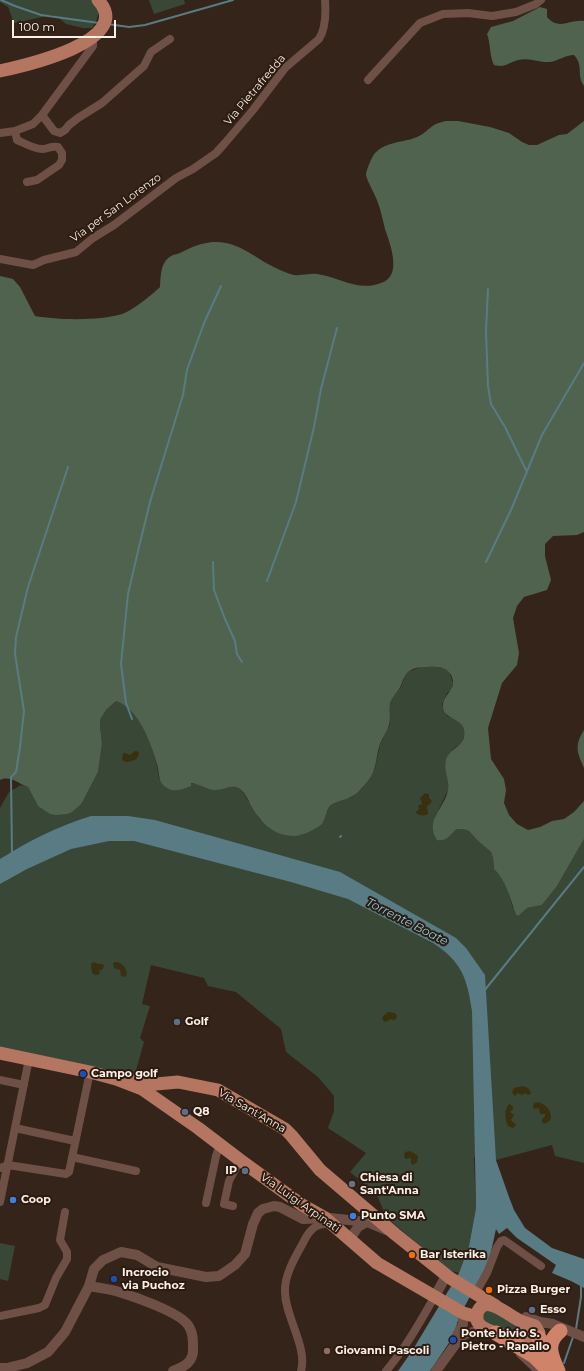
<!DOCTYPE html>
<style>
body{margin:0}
#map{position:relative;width:584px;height:1371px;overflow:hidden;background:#352419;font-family:Montserrat,sans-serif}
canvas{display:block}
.scale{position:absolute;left:12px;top:20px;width:104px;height:18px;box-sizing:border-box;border:2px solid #fcf0e8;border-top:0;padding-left:5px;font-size:12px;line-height:14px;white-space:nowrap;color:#fcf0e8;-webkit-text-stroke:3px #2b1b10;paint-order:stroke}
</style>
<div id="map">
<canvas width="584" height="1371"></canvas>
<div class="scale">100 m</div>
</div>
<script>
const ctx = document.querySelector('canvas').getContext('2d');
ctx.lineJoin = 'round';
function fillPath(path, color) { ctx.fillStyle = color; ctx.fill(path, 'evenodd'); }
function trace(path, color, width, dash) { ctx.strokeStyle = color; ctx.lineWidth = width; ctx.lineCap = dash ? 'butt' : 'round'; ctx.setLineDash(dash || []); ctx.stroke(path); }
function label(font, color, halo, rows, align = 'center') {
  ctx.font = font + ' Montserrat,sans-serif'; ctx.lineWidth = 4; ctx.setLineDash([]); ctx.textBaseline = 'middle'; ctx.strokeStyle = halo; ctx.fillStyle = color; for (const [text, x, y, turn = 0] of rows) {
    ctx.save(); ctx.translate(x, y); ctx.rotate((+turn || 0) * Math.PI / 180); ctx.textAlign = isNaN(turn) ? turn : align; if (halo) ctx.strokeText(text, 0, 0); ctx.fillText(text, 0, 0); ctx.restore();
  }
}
const green = new Path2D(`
 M0,0H93L99,12L96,21L92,28H83L66,24L60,19L52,15L14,23L8,7L0,2Z
 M149,0H184L185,4L154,14Z
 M420,667H438L444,668L449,671L453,683L452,689L447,693L442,704L447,716C451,717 455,719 459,721C465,726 466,735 462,742C460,745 455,747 452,750L448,790L435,817L448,838L457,829H463L469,831L477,840L491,852L493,858L494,869C505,879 509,894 513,908H527L542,905L557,886L584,839V1163L555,1156L552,1145L496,1160L474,1157L476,1208L469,1246L459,1273L452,1271L443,1265L386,1217L378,1197L365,1184L350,1172L366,1153L328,1128L334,1111V1096L318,1077L286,1052L281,1029L236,992L208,986L204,978L151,965L142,1004L150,1006L140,1038L144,1042L135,1074L132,1076L0,1048V808L9,792L21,785L28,787L38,806L84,799L98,772L102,744L100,726V720L106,710L116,701C142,710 157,754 159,779L197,784L215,790L234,786L240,789L244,794L260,820L300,835L322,823L329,807L334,803L352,797L362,789L369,779L375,768L380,745L390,724V705L391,699L401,687L405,676L408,672Z
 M0,1243L15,1246L8,1281L0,1279Z
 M489,1310L526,1330L523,1339L485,1322L482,1318L485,1311Z`);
const forest = new Path2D(`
 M540,7L547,9V17C559,31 569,19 584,21V86C576,74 584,66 574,55C565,55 558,61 550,62C539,63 531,57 518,60C507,63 506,68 494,65C489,55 491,44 487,34L491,27L513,21Z
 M446,121H458L490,127L509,133L522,142L529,145H537L559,135L567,134L584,121V532L577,535L553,536L545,544V556L551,580L547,590L524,597L517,606L513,618L519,653L517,665L502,683L488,728L491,759L504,779L506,790L504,803L509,815L517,824L528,830L540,827L552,821L564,819L574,812L584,801V839L557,886L542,905L527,908L518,916L516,914C510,899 506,880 494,869L493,858L491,852L477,840L469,831L463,829H457C450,835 447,842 437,840C424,820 445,808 448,790C450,780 443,770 446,760C449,749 462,747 464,737C468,716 442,722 443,705C443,698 448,695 451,689C453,687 453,684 453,681C451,667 439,666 427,667C418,667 408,668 404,678C402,681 402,685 399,689C396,694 391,698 390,704C389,711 391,718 389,725C387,732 383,737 380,744C376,755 377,768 370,778C365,785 358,794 351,797C344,801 334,801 329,807C326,812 325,820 322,824C316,829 302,836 294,836C273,836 260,822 250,804C248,799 245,793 240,789C232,783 223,791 214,790C206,789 200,784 191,783V786C183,789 174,793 167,788C157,782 160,773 157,764C151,743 139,709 116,701L106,710L100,720V726L102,744L98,772L84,799L81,804L72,812L67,814L56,815L50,814L38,806L28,787C19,784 10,775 0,780V276L13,279L20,287L35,316C58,320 100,321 122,314C132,311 153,294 160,287C161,275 160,261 173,255C177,254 181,253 184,251C234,226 248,260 290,274C299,277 308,273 317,274C339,277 358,292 381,283C403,276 390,244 385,229C383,221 381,211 378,203C376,196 367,181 366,175C366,171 372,156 375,153C387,141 403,143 417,137C424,134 428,129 434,125C437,123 442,122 446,121Z
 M584,730V768C577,752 574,746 584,730Z`);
const sand = new Path2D(`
 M135,751H137L139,753C138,761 132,761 126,762L122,760L123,753H125L130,755Z
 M425,793L429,794V798L432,801L430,804L427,806L428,814C426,816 419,816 416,813V812L419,809L418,805H421L422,803L420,798Z
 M94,962L98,964H103L104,966L102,970H99L100,973L98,975H95L92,973L91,964Z
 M115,962C122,962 126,967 127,974L125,977L121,976L120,970L114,968L113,963Z
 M388,1012L395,1013L397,1016L396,1019L394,1020L390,1019L388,1021L384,1022L382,1018L383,1016Z
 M523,1086L528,1088L531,1092V1094L528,1095L525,1093L522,1095L518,1093L515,1096L514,1095L512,1092L514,1088Z
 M538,1102C547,1105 551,1110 551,1119L548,1122L544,1124L542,1122V1120L545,1116V1114H540L539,1108L534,1109L533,1107L534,1103Z
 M509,1104L513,1106V1109L510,1112L514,1115L511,1120L516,1125L513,1128L508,1126C505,1120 504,1109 509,1104Z
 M410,1151L418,1156L417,1162L413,1165L411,1163V1158L406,1159L404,1157L405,1152Z`);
const water = new Path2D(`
 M91,816H128L155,820L340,872L456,938L466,948L485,975L496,1160L509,1197L514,1210L525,1228L552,1248L584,1259V1288L571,1281L552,1273L556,1265L517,1238L507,1228L499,1234L496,1229L489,1261L459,1317L453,1337L430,1371H398L412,1351L459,1273L469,1246L476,1208L472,1011C467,978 462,962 433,943L348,899L291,882L134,841H109L71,849L27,869L0,884V859C29,841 58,826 91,816Z`);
const stream = new Path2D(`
 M1,0L15,6L41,15L99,23
 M107,24L129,27L145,25L233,0
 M488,289L486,331L488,386L491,404L505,427L527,472
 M213,562L214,590L225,619L235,641L237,654L242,662
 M486,562L511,510L542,435L584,363
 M267,581L296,502L314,427L321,389L337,328
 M132,719L126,703L121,664L128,594L139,547L150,502L183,395L187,370L204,323L221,286
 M340,837L341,836
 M12,853L11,777L16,772L20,747L24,711L15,654L16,637L28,587L68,467
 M484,991L584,867
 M576,1329L581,1297V1285
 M564,1363L573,1337`);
const minor = new Path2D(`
 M368,80L420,23L443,14L468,13L492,16L516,12L536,4L541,0
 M42,115L54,131L60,133L65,130L69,125L78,118L102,103L144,66L151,52L170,39
 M15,131L17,140C24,143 34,149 42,149C48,149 49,146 58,147L62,153V160L59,165L37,180L27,182
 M0,133L15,131L33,124L42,115L93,46V37
 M0,259L33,265L44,260L76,252L93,238L114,225L176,178L193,169L216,153L225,143L253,110L285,68L319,39C326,28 326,13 325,0
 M0,1080L24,1085
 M15,1128L75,1141
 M72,1157L136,1171
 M0,1168L8,1165L66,1174L69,1172L90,1072
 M0,1202L29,1059
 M206,1203L216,1156L220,1145
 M233,1206L224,1204L229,1181L240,1160
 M475,1294L487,1273L497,1247L501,1241L504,1240L541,1266
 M0,1316L39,1308L45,1305L56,1278L67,1259V1252L60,1240L65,1212
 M520,1354L535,1368L536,1371
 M301,1371C308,1347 284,1315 285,1290C285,1273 296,1256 304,1241C310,1229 318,1221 332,1225
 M386,1371C405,1349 420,1322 435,1296`);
const tertiary = new Path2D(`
 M350,1239L358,1227L367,1222
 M89,1286C99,1288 110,1289 119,1292C135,1297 179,1312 188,1325C193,1332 193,1340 193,1348C194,1362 184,1367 173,1371
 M435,1296L446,1276
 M526,1317L540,1322L553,1324L584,1337
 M454,1341L463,1324V1313
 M0,1368H7L27,1363L48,1352L65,1332L89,1286L94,1269L103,1260L121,1252L137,1255L157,1267L206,1277L219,1276L235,1265L245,1254L253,1224L258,1213L263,1209L274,1206L280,1207L303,1219L330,1218L367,1222L386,1230
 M436,1371L460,1338L465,1334L487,1329`);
const primary = new Path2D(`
 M0,71C23,66 136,41 98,0
 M0,1053L90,1072L116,1079L142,1089L198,1128L240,1160L302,1205L325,1218L377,1263L463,1313L477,1317
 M132,1081L156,1084L178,1082L218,1090L285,1129L291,1135L320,1170L395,1234L450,1278L496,1306
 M507,1338L525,1341L531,1336C531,1327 522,1322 515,1318C506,1313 483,1293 477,1314C476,1318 477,1322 480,1325C483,1329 515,1342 522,1344C525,1345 528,1345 531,1345L539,1338V1333L535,1326L520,1321`);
const motorway = new Path2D(`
 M496,1333L534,1356L549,1371
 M539,1338L549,1360
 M558,1371C551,1356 545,1343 560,1331`);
const markers = [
 [177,1022,4,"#5c6f8a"],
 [83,1074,4,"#1a4fb4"],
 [185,1112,4,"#5c6f8a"],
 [245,1171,4,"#5c6f8a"],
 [352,1184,4,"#6b7280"],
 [13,1200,4,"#3f7fe0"],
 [353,1216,4,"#3f7fe0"],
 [412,1255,4,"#e8710a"],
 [114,1279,4,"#1a4fb4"],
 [489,1290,4,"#e8710a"],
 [532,1310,4,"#5c6f8a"],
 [453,1340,4,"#1a4fb4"],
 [327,1351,4,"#8d6e63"]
];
const streetNames = [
 ["Via Pietrafredda",255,90,-50],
 ["Via per San Lorenzo",116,208,-36],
 ["Via Sant'Anna",252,1111,30],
 ["Via Luigi Arpinati",300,1203,35]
];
const poiNames = [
 ["Golf",185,1022],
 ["Campo golf",91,1074],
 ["Q8",193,1112],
 ["IP",237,1171,"right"],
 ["Chiesa di",360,1178],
 ["Sant'Anna",360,1191],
 ["Coop",21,1200],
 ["Punto SMA",361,1216],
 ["Bar Isterika",420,1255],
 ["Incrocio",122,1273],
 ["via Puchoz",122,1286],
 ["Pizza Burger",497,1290],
 ["Esso",540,1310],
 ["Ponte bivio S.",461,1334],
 ["Pietro - Rapallo",461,1347],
 ["Giovanni Pascoli",335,1351]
];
const waterNames = [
 ["Torrente Boate",407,922,27]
];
fillPath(green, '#394737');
fillPath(forest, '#50634e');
fillPath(sand, '#38300f');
fillPath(water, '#597b84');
trace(stream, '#597b84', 2);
trace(minor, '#6f5046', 8);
trace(tertiary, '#6f5046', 10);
trace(primary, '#b47660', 13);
trace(motorway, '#cf846a', 15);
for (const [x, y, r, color] of markers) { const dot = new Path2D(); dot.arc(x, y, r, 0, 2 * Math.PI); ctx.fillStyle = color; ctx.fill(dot); trace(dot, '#2b1b10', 1.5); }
label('11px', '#fcf0e8', '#2b1b10', streetNames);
label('bold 11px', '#fcf0e8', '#2b1b10', poiNames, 'left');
label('italic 12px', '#8ccedf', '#2b1b10', waterNames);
</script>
